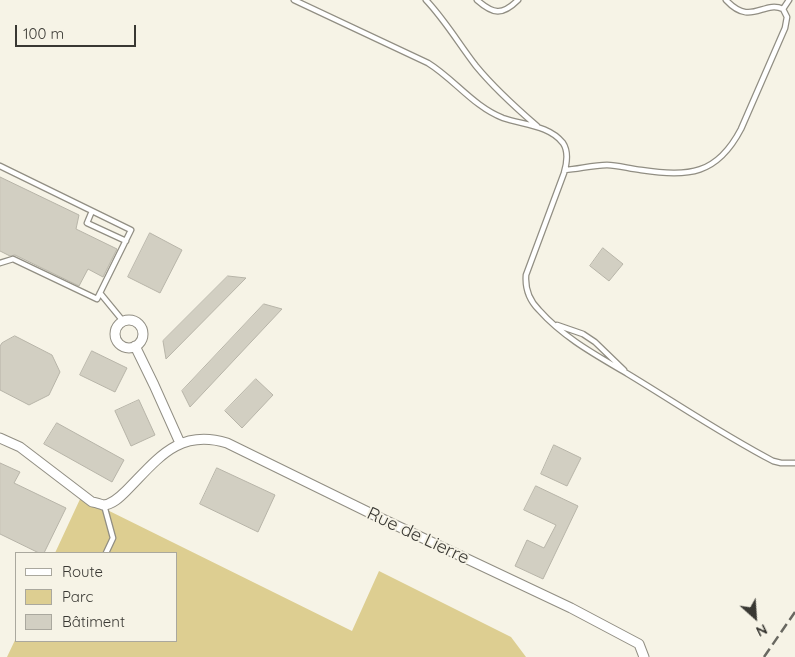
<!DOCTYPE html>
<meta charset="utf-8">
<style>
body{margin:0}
#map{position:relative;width:795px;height:657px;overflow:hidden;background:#f6f3e6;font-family:Quicksand,sans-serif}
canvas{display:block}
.legend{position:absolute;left:15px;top:552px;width:162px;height:90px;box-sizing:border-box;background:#f6f3e6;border:1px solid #aaa89e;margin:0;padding:6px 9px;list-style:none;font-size:15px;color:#393833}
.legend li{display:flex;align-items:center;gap:10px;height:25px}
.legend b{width:25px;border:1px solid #aaa89e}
.north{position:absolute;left:730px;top:592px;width:50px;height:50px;-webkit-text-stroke:4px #f6f3e6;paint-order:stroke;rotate:154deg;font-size:14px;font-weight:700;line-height:20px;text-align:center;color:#393833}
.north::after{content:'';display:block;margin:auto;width:18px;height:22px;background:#393833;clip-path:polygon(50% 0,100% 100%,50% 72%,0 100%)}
.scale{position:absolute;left:15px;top:25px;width:121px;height:22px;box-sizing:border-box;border:2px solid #393833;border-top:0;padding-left:6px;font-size:15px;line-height:18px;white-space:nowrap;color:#393833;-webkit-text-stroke:4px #f6f3e6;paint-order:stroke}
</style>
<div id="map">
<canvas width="795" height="657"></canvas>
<ul class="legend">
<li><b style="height:6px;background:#fff"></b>Route</li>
<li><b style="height:14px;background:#ddce91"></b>Parc</li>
<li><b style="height:14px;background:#d2cfc2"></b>Bâtiment</li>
</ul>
<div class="north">N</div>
<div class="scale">100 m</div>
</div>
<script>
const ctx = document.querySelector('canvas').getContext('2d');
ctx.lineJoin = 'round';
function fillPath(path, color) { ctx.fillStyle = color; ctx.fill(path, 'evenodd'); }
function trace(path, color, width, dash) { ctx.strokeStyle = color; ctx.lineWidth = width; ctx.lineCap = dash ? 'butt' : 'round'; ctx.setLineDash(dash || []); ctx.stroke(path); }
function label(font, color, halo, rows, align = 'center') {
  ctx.font = font + ' Quicksand,sans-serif'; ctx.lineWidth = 4; ctx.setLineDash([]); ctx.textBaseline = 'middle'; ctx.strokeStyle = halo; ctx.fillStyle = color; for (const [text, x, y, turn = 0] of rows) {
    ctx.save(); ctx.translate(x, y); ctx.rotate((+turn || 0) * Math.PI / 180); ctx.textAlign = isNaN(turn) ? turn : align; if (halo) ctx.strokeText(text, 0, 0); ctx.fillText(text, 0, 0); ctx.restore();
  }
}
const green = new Path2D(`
 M81,497L352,631L379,571L511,637L526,657H7L16,638V641H176V553H55Z`);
const building = new Path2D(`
 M0,177L79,215L76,229L117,249L103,277L88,269L79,286L15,255L10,256L0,251Z
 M150,233L182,250L160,293L128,277Z
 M603,248L623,264L609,281L590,266Z
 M228,276L246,278L166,359L163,341Z
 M264,304L282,309L190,407L182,391Z
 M15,336L52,355L60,372L49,395L29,405L0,390V346L2,343Z
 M92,351L127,368L115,392L80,375Z
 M256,379L273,395L242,428L225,411Z
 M139,400L155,435L131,446L115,411Z
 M57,423L124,460L112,482L44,444Z
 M554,445L581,458L567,486L541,474Z
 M0,463L20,472L14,483L66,508L44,553H39L0,534Z
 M217,468L275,495L258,532L200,504Z
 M536,486L578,506L543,579L515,566L527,540L544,548L556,525L524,510Z`);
const lane = new Path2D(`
 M294,0L428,63C454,79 474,107 503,118C523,125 549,125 563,143C569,152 567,163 564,173L526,275C525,288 529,300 539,310C564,338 596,355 628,374C676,403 723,435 773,461L781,463H795
 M426,0C445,20 459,44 476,66C494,88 515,107 537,126
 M477,0C493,14 502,16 518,0
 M783,9L789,0
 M0,166L131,230L97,299L13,259L0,263
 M565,170C579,169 593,165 607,165C618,165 630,169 641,170C689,177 717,175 741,129L785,28L787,17L783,9C763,0 751,27 726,0
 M92,211L87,223L126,241
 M100,293L123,321
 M557,325L583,334L595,342L624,370
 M104,505L113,538L106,553`);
const street = new Path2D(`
 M115 334a14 14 0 1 1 28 0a14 14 0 1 1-28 0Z
 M135,346L154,385L180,443
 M0,438L20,447L92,502C95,502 100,504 103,505C112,505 120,497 126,491C157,460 178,428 227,443L372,514L571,608L639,644L644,657`);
const rail = new Path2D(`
 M764,657L795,612`);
const streetNames = [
 ["Rue de Lierre",418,536,25]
];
fillPath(green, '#ddce91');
fillPath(building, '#d2cfc2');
trace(building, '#b7b4a8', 1);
trace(lane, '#918e83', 7);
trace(street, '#918e83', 11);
trace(lane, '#fff', 4.5);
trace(street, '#fff', 9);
trace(rail, '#696861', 2.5, [10, 5]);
label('18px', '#393833', '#f6f3e6', streetNames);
</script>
